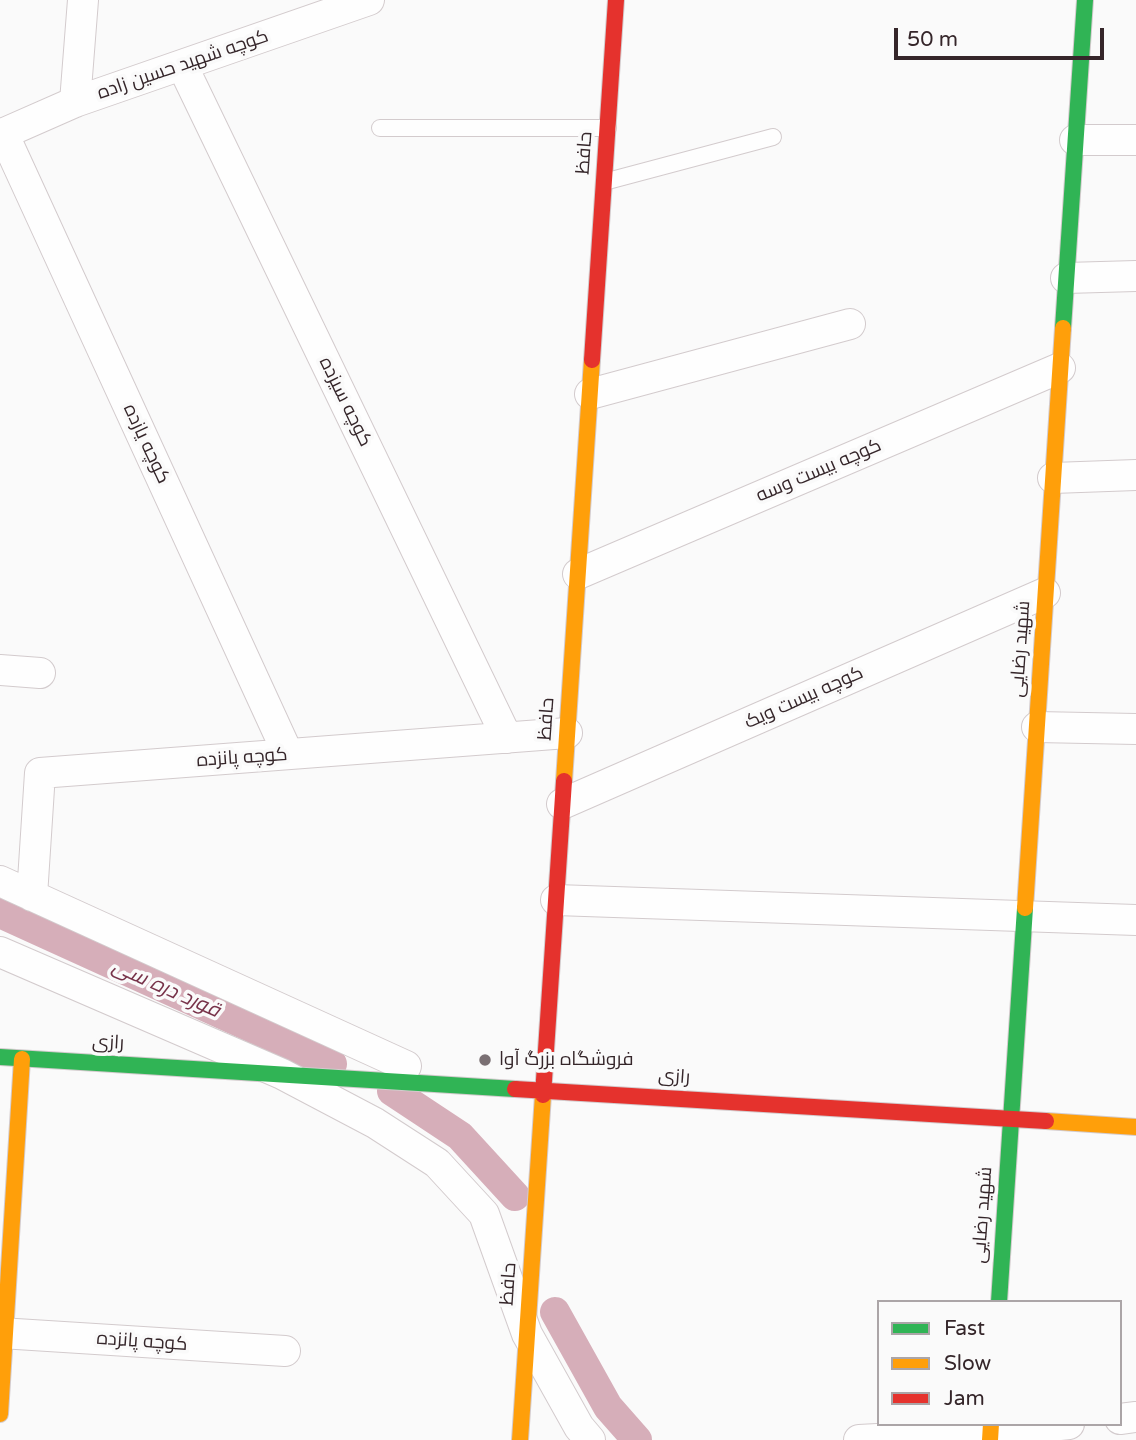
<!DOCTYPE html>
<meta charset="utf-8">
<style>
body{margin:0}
#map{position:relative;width:1136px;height:1440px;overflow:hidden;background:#fafafa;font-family:"Varela Round",sans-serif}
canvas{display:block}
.legend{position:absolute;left:877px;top:1300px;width:245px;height:126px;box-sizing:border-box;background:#fafafa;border:2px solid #aba5a7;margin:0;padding:9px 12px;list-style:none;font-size:21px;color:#35262a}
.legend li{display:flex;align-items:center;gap:14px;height:35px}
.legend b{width:35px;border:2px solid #aba5a7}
.scale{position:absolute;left:894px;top:28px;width:210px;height:32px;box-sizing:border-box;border:4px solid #35262a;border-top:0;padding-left:9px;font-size:21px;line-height:24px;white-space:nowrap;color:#35262a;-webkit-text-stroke:5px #fafafa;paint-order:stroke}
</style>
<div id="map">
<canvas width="1136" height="1440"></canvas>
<ul class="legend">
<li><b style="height:9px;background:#30b455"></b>Fast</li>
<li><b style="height:9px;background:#ff9f0a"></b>Slow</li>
<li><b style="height:9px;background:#e5322d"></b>Jam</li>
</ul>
<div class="scale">50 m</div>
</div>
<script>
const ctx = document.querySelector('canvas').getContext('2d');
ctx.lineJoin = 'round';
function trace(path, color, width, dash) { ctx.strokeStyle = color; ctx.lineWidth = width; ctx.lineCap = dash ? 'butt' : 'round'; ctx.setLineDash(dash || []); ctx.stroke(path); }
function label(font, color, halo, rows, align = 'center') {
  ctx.font = font + ' "Varela Round",Cairo,sans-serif'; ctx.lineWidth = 7; ctx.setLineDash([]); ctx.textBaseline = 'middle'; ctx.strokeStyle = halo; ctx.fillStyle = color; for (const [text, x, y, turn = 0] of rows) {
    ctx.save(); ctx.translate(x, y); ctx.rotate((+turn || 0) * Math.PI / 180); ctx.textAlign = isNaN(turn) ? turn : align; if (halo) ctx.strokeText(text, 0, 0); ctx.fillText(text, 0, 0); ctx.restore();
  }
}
const canal = new Path2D(`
 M0,913L332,1064
 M392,1091L460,1136L515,1196
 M555,1312L608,1407L637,1440`);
const lane = new Path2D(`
 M380,128H608
 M604,182L773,137`);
const street = new Path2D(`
 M183,67L507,738
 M75,102L83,0
 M3,133L288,754
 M0,135L75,102L369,0
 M1075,140H1136
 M1066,278L1136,276
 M590,394L850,324
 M1053,478L1136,475
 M578,574L1060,368
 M0,670L40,673
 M1037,727L1136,729
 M562,804L1045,593
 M0,881L406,1066
 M32,896L40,773L567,733
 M556,900L1136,920
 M0,952L282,1074L375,1123L437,1163L484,1214L527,1334L579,1427L590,1440
 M0,1333L285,1351
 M1120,1419L1136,1417
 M859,1440L990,1433L1069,1424`);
const fast = new Path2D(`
 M1063,328L1085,0
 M0,1057L515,1089
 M999,1302L1025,908`);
const slow = new Path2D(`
 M564,781L592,360
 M1025,908L1063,328
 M1046,1121L1136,1127
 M0,1414L22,1059
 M520,1440L543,1095
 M990,1440L991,1424`);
const jam = new Path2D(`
 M592,360L616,0
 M515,1089L1046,1121
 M543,1095L564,781`);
const markers = [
 [485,1060,7,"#7a7073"]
];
const streetNames = [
 ["کوچه شهید حسین زاده",183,65,-19],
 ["حافظ",585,153,-86],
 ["کوچه سیزده",345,402,64],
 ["کوچه یازده",146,444,65],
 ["کوچه بیست وسه",819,471,-23],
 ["شهید رضایی",1021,649,-86],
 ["کوچه بیست ویک",804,698,-24],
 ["حافظ",547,719,-86],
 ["کوچه پانزده",242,758,-4],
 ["رازی",108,1043,3],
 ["رازی",674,1077,4],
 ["شهید رضایی",983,1215,-86],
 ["حافظ",509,1284,-86],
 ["کوچه پانزده",142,1342,4]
];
const poiNames = [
 ["فروشگاه بزرگ آوا",499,1060]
];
const waterNames = [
 ["قورد دره سی",166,989,24]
];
trace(canal, '#d6aeb9', 30);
trace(lane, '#d3cbcd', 18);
trace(street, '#d3cbcd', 32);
trace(fast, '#d3cbcd', 18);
trace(slow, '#d3cbcd', 18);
trace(jam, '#d3cbcd', 18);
trace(lane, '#fefefe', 16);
trace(street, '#fefefe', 30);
trace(fast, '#30b455', 16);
trace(slow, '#ff9f0a', 16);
trace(jam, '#e5322d', 16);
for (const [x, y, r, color] of markers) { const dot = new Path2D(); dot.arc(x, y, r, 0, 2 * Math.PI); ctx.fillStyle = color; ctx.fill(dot); trace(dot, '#fafafa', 2.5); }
label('19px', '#35262a', '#fafafa', streetNames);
label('19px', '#35262a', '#fafafa', poiNames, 'left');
label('italic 21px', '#773249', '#fafafa', waterNames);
</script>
